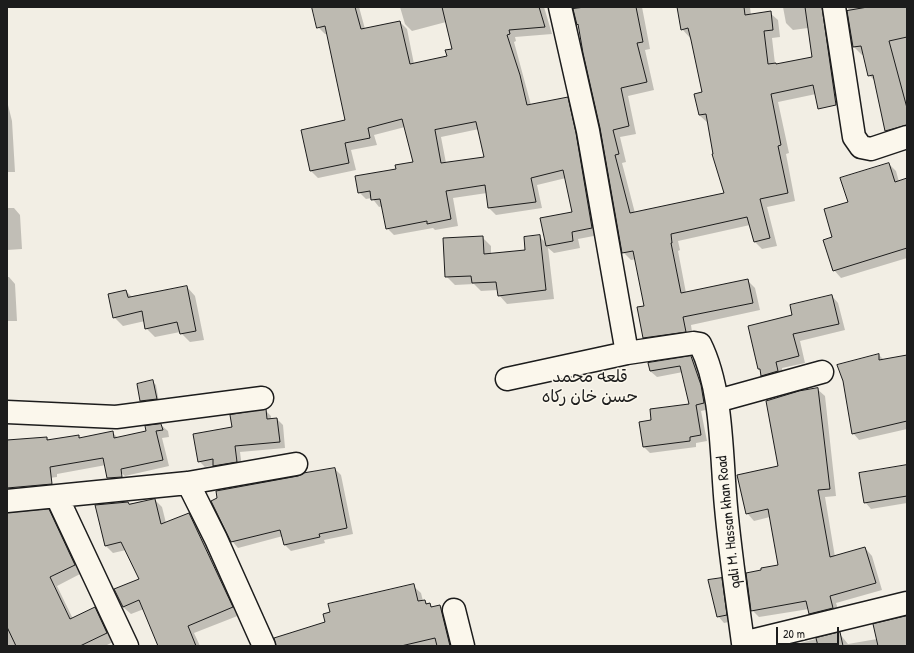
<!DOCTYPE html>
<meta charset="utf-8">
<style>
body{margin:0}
#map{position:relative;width:914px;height:653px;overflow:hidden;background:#f2eee4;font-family:"Patrick Hand",sans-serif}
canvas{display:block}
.frame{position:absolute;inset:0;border:8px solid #1c1c1c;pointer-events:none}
.scale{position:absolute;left:776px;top:627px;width:63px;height:18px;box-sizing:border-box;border:2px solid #1c1c1c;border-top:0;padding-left:5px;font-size:12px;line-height:14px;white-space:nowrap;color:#1c1c1c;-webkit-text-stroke:3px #fbf7ec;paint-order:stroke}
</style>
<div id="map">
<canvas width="914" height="653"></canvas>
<div class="frame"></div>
<div class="scale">20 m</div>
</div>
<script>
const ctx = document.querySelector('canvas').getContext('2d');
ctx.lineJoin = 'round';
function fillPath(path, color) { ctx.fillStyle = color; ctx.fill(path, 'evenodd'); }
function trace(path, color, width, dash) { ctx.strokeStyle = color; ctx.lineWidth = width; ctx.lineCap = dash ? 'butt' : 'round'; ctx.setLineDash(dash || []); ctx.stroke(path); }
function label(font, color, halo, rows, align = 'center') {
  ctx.font = font + ' "Patrick Hand","Playpen Sans Arabic",sans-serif'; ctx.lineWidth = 3; ctx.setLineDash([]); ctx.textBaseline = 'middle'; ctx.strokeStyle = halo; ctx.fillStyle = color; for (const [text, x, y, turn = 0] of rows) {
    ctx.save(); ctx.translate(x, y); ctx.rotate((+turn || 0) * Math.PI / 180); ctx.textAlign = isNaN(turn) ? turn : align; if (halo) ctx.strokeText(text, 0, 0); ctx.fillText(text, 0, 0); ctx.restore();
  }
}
const shadow = new Path2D(`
 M313,7H359L365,29L400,22L407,29L414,64L448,57L454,49L446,22L412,31L405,24L400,7H544L552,34L515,37L516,41L514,42L531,105L567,98L574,106L599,235L578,239L580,248L554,253L548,248L554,299L507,304L499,295L498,290L481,291L474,284L455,285L446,276L482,237L491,246V255L526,251L539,236L546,243L573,212L566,178L537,185L542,208L496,215L489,208L487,193L453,198L458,226L435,230L433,228L394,235L387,228L383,206L379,207L372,198L366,199L359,192L397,170L415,163L405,127L374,135L377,145L351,150L356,170L318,178L311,171L302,130L346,121L328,34H325L318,27ZM479,129L485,158L446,163L441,137Z
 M591,7H642L650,49L645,50L654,90L628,96L636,134L620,137L626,162L622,163L635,213L725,194L708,123L699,115L696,94L703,93L692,40L682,29L678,7H750L751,15L770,13L778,20L780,37L772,38L775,64L777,65L822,55L830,63L835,90L778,102L789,153L786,154L795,201L767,207L777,246L762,249L754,241L750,225L678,241L680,250L678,251L686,293L747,280L755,288L760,310L691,325L693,339L652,345L644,337L645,307L636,259L631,260L623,252L601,128L580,26L578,24Z
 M783,7H819L823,26L793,30L786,23Z
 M848,7H907V134L894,139L886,131L876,82L869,75L864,55H862L854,47Z
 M7,101L12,121L15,172H7Z
 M889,164L896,171L899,182L907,179V258L841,278L834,270L833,237L849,203Z
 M7,208H14L20,215L22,249L7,250Z
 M7,277H9L15,284L17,321H7Z
 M187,287L195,296L204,340L190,342L180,332L155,337L146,328L145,321L123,326L114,317L126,291L132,297Z
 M832,296L838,303L845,330L800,341L805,363L782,368L784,378L769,382L762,375L761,371L759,369L794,316Z
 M879,355L884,360L907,356V429L859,440L853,433Z
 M691,357L697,363L710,409L701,411L707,441L696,443V447L650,453L644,447L653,421L690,404L683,372L657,377L650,371Z
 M153,382L156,385L159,402L144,404L141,401Z
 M817,389L825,396L836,496L825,497L835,557L865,548L872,556L882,590L836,603L840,615L818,621L810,613L809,609L759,617L752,610L779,565L770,517L754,521L747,513L779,466Z
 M266,411L271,416V420L277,419L283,425L285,448L240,452L242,467L220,471L214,465L205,467L199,461L233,428Z
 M161,425L168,431L169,437L162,438L169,466L125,476L118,470L106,465L57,474V477L9,483L7,481V441L47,438L50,441L78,436L81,439L112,432L118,438L147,432Z
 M907,466V503L871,509L865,502Z
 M335,469L341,475L353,534L324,540L325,543L291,551L285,545L283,536L238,548L232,541L298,477Z
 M155,500L162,507L166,523L189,514L196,522L240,615L194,633L200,646H160L144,609L131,614L123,607L140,579L126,550L113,553L106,546L96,506L128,503L130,504Z
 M49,510L57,519L82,573L57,586L73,619L95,608L103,616L115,641L105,646H7V515Z
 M721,579L728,585L733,621L724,623L718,616Z
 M413,586L421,593L423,601L429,604L433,607L440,606L447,613L455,646H308L326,622Z
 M907,617V646H789L839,633L848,644L877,639Z`);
const building = new Path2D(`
 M312,7H355L361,29L400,21L410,64L447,56L445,50L452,49L442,7H539L545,27L509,30L510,34L507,35L520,75L527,105L568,97L576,133L592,228L572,232L573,241L546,246L540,218L572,212L563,170L531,178L536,202L488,208L485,185L446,191L451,219L427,224V221L386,229L380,199L371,200L370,191L358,193L355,176L396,169L395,165L413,162L402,119L368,128L370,138L345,143L349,163L310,171L301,130L345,120L325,26L317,28ZM476,122L484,157L441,163L435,130Z
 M585,7H636L643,42L637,43L647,82L621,88L629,126L613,130L619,154L615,155L630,213L724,193L712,154H713L706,114L699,115L694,94L702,92L691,40L688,28L681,30L677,7H744L745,15L771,11L773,30L764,31L768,64L776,63V64L812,57L805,7H822L836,105L818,109L813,85L771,94L781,145L778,146L788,193L760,199L770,238L754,242L747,217L671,234L672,243H671L681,293L748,279L753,303L683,317L686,332L643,338L637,307L644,306L633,251L622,253L600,128L583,53L578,24L577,25L573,9Z
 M868,7H907V37L889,41L907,108V125L885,131L873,75L868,76L861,46L853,47L847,11Z
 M889,163L895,182L907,178V248L833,271L823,240L832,237L824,209L848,202L840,178Z
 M540,235L546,290L498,296L496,282L472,283L471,276L445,277L443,238L483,236L484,254L525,250L524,237Z
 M187,286L196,331L180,334L177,322L145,329L142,311L113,318L108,294L126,290L128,297Z
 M832,295L839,324L793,334L799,356L776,362L778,371L761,376L760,369H758L748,326L792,315L790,305Z
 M879,354V360L907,355V421L852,434L843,381L837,365Z
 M691,356L701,385L704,403L696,405L701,435L690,437V441L643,447L639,422L651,420L650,409L689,404L680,366L650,371L648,363Z
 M153,380L157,399L140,401L137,384Z
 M818,388L830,489L818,490L830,557L865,547L876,583L830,596L833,608L809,614L806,601L751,611L746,573L761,570V568L778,565L768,509L746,514L737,475L778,466L766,401L799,391Z
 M266,409L267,419L277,418L280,442L235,446L237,462L213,466V459L198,462L193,434L232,427L230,415Z
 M161,424L163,430L156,431L163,460L121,469L122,477L107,478L103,458L50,467L52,484L7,488V440L47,437V440L79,435V438L113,431L114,438L146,431L145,426Z
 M907,465V496L864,503L859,473Z
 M335,468L347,528L319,534L320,537L284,545L280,530L231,542L211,501L217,498L216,491L298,476L304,473Z
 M155,499L161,524L189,513L233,607L188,626L196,646H158L139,600L123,607L114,589L139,579L121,542L105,546L95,505L128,502L129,504Z
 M49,509L75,565L50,577L70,619L95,607L107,633L80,646H16L7,627V513Z
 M722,578L727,615L717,617L708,580Z
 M414,584L418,601L425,600L426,604L430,603L431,607L440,605L450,646H437L435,638L401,646H276L274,638L325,622L323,614L330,612L328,604Z
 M907,616V646H878L873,624Z
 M840,632L843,646H818L816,638Z`);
const minor = new Path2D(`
 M560,7L588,131L627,353
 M834,7L854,137L861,147L871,149L907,137
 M507,379L627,353L694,343L700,344C723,390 721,456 726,507C730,552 737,598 743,643L907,603
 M717,401L822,372
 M7,412L116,417L262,398
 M188,483L216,539L264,646
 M57,497L127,646
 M7,501L188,483L296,464
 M454,610L463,646`);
const streetNames = [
 ["qali M. Hassan khan Road",729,522,-96]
];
const quarterNames = [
 ["قلعه محمد",590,377],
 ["حسن خان رکاه",590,397]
];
fillPath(shadow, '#0003');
fillPath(building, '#bdbab1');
trace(building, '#1c1c1c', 1);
trace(minor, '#1c1c1c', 25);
trace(minor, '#fbf7ec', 22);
label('15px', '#1c1c1c', '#fbf7ec', streetNames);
label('17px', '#1c1c1c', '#fbf7ec', quarterNames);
</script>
